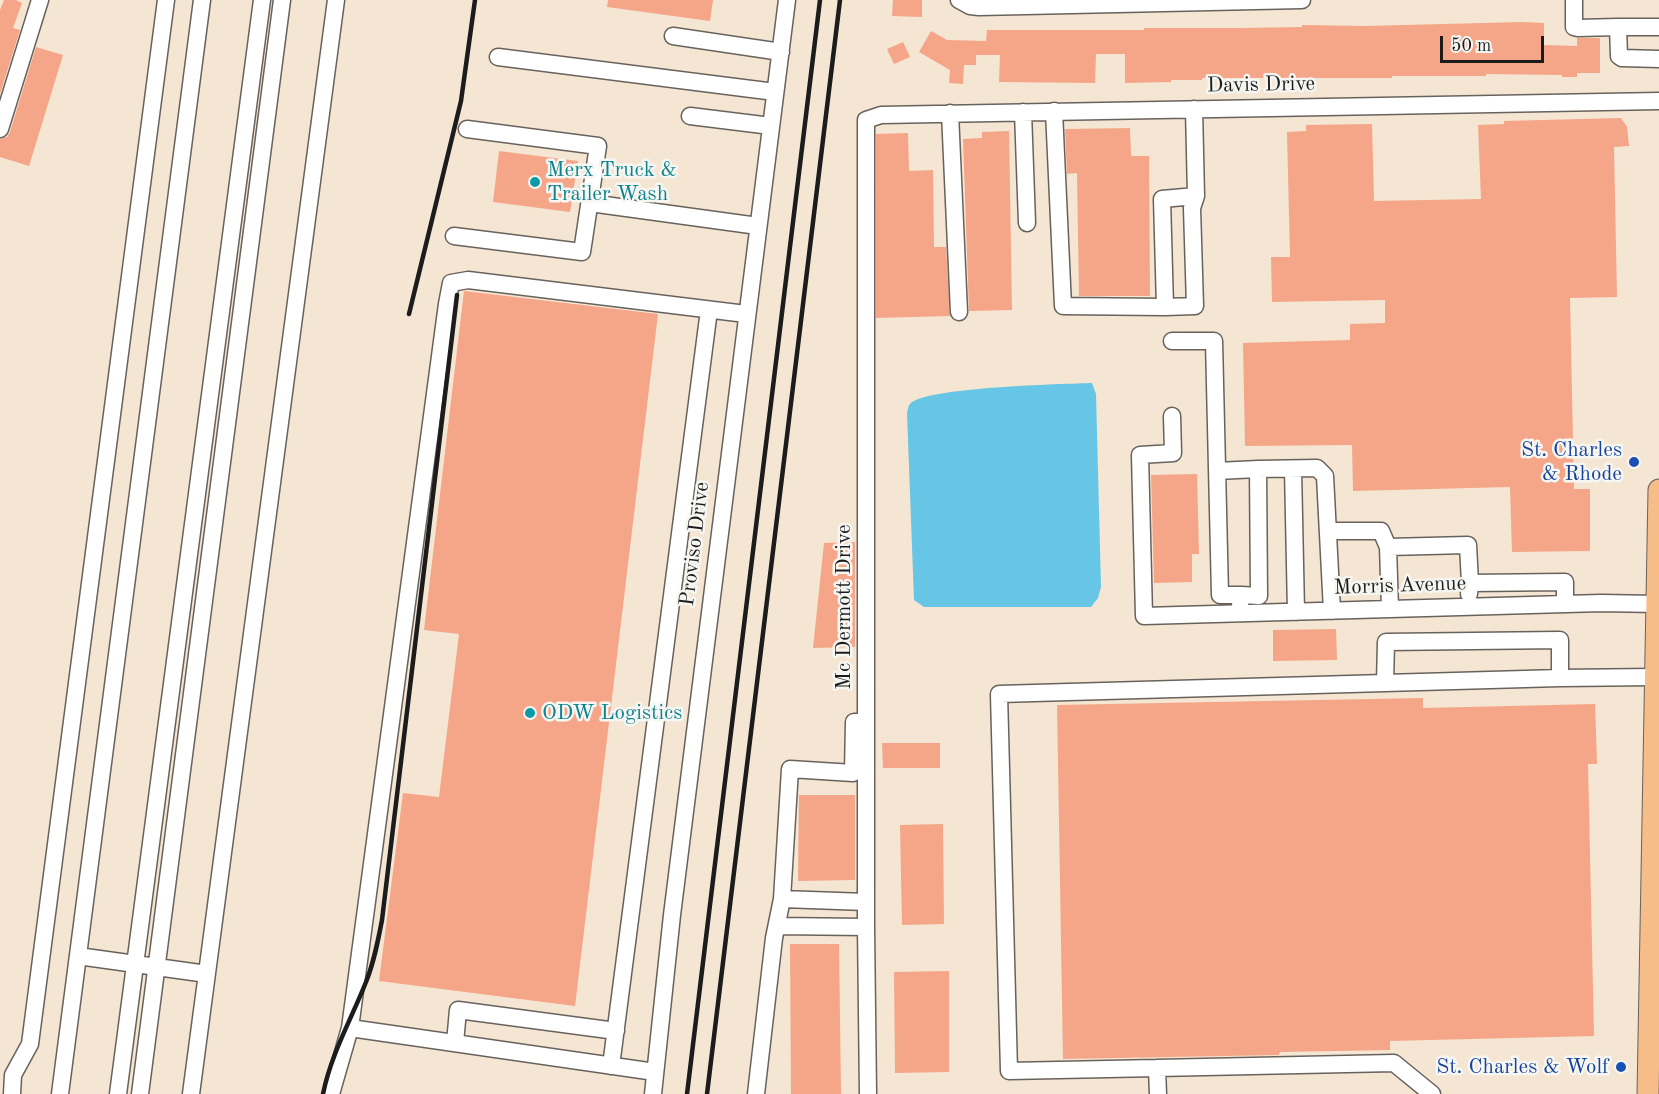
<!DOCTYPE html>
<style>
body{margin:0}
#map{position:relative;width:1659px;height:1094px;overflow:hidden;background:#f5e5d3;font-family:"Old Standard TT",serif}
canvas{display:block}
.scale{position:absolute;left:1440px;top:36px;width:104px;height:27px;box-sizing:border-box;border:3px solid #1c1c1c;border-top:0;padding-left:8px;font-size:18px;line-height:21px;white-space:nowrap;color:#1c1c1c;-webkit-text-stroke:4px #f6f6f2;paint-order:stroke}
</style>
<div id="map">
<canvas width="1659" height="1094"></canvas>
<div class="scale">50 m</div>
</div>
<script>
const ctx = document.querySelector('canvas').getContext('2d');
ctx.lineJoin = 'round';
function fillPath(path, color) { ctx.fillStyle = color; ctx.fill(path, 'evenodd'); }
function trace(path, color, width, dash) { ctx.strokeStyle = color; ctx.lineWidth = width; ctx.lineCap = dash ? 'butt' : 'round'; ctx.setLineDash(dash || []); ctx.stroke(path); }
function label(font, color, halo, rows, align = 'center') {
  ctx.font = font + ' "Old Standard TT",serif'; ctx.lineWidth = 5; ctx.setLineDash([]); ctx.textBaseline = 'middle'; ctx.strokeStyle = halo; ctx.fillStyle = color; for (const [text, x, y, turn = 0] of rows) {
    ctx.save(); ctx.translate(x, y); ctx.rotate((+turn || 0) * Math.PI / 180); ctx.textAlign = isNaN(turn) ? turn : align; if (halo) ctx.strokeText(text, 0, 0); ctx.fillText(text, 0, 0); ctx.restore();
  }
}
const water = new Path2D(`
 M1092,383L1096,394L1101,587L1098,598L1091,607H924L914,600L907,413C908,410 908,406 910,404C924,387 1065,384 1092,383Z`);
const building = new Path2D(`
 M4,0H16L22,3L13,28L20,30L0,94V10Z
 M608,0H713L710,21L607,7Z
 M893,0H922V17L892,16Z
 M1522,22L1544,23V45L1577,46V38H1600V73H1577V77H1562V75L1486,74V76H1392V78H1202V80H1171V82L1125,83V54H1096L1095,83L999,82L1000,55H976V65H964L963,84L949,83L950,70L919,52L931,31L947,40L986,41L987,30H1144V28H1240L1302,27V25L1365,26Z
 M903,42L910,57L894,64L887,49Z
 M36,47L63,55L29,166L0,157V139L7,137L10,132Z
 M1621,118L1627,127L1629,146L1614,147L1617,297L1570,298L1574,489H1590V551L1512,552L1510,487L1353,491L1352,445L1245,446L1243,343L1350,340V324L1385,323V300L1272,302L1271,257H1290L1287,132L1306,131V125L1372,124L1374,201L1481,199L1478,125L1504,124V121Z
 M1130,128L1131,156H1149L1150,296H1079L1077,173L1067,174L1065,129Z
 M1009,131L1012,310L969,311L963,139L982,138V132Z
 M908,133L909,171L933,170L934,247H946L950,316L876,318V134Z
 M499,151L578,161L570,212L493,202Z
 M464,291L658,314L575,1006L379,981L403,793L439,797L459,634L424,630Z
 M1197,474L1199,554H1192V582L1154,583L1151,475Z
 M855,542V647L813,648L824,543Z
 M1336,629L1337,660L1273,661V630Z
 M1423,698V708L1595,704L1597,764H1588L1594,1036L1390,1041V1050L1280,1052L1279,1055L1063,1059L1057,705Z
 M882,743H940V768H883Z
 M799,795H855V880L798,881Z
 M943,824L944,924L902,925L900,825Z
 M790,944H839L841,1094H791Z
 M949,971V1072L895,1073L894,972Z`);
const minor = new Path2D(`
 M959,0L970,6L979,7L1302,0
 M1574,0V27L1578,28L1618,27L1619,56L1622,58L1659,59
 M1618,27H1659
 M673,36L781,52
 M498,57L775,92
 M1194,109L1196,196L1192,208L1195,306L1165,307L1162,199L1196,196
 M1054,111L1063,306L1165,307
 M1023,112L1027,223
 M950,113L959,312
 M690,116L771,126
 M0,129L40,0
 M590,203L758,226
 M454,236L582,252L598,146L467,129
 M1172,341H1214L1220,595H1241L1240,606
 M1172,416L1173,453L1140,455L1144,616L1601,603L1657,604
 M1293,469L1296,612
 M1217,471L1258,469
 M1328,531H1381L1388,547
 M1469,594L1470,583L1565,582V604
 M1241,595L1259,596L1258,469L1317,468L1325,476L1332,611
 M1390,609L1388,547L1468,545L1470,583
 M1385,683L1386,642L1560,640V678
 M782,899L866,902
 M777,926L866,927
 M78,956L207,974
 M455,1043L458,1010L616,1031
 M611,1066L709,310
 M1157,1068L1009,1071L999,694L1560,678L1655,677
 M655,1072L350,1028L447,304L451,283L468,280L746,314
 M12,1094L13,1075L30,1044L166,0
 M60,1094L202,0
 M118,1094L262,0
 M140,1094L282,0
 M191,1094L336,0
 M331,1094L350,1028
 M653,1094L672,915L787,0
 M756,1094L774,938L782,899L790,769L853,773L854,722H866
 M868,1094L866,927V120L881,115L1659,101
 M1158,1094L1157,1068L1394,1063L1432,1094`);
const major = new Path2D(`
 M1648,1094L1659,490`);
const rail = new Path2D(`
 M409,314L461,101L475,0
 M323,1094C331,1054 351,1020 366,982C374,962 378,941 382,920L457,295
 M687,1094L820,0
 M707,1094L840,0`);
const markers = [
 [535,182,6,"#0f9aa8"],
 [1634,462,6,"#1a4fb4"],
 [530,713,6,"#0f9aa8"],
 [1621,1067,6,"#1a4fb4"]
];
const streetNames = [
 ["Davis Drive",1261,85,-1],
 ["Proviso Drive",695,544,-83],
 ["Morris Avenue",1400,586,-2],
 ["Mc Dermott Drive",844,607,-90]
];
const cultureNames = [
 ["Merx Truck &",547,170],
 ["Trailer Wash",547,194],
 ["ODW Logistics",542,713]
];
const transitNames = [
 ["St. Charles",1622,450],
 ["& Rhode",1622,474],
 ["St. Charles & Wolf",1609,1067]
];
fillPath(water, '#67c6e5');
fillPath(building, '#f5a688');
trace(minor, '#68625c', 19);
trace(major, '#68625c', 23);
trace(minor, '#fff', 16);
trace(major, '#f7bd88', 21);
trace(rail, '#1c1c1c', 4.5);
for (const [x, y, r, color] of markers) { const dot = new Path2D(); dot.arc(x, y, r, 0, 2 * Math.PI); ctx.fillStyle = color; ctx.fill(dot); trace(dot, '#f6f6f2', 2); }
label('21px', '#1c1c1c', '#f6f6f2', streetNames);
label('21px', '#0d838f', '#f6f6f2', cultureNames, 'left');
label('21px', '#164399', '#f6f6f2', transitNames, 'right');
</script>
